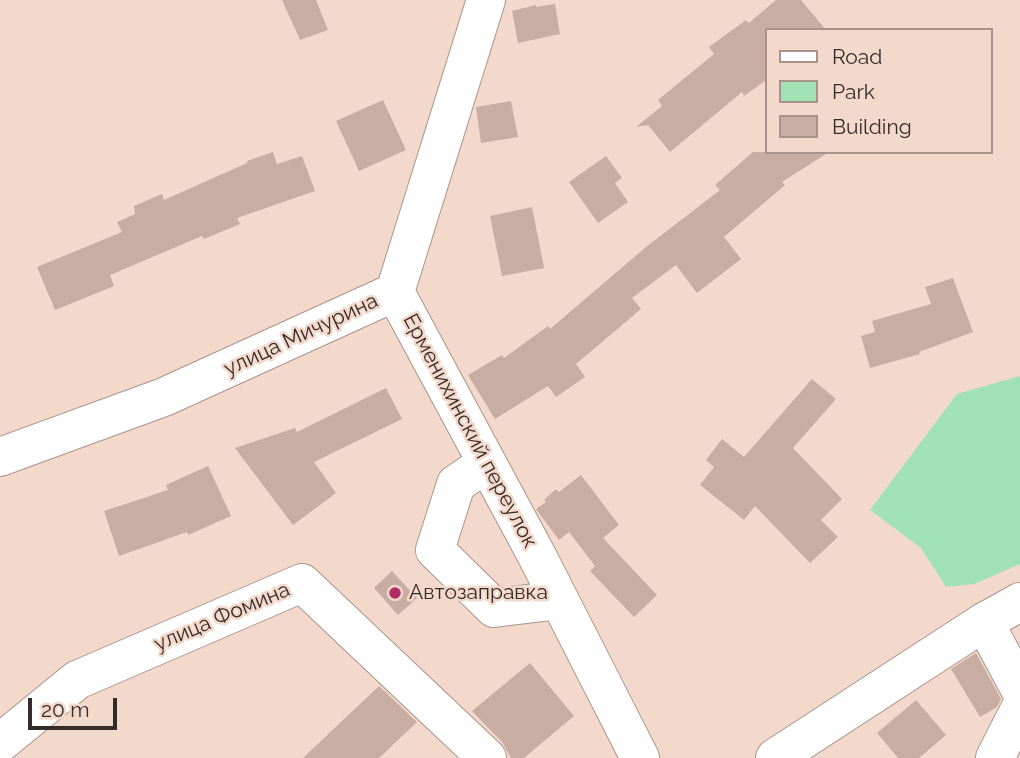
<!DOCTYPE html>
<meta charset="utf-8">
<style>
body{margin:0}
#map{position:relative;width:1020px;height:758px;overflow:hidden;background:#f3d8cc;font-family:Raleway,sans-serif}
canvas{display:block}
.legend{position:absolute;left:765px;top:28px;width:228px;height:126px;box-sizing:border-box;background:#f3d8cc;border:2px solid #a7938a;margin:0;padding:9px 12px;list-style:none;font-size:21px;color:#362c27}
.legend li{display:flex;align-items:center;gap:14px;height:35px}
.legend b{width:35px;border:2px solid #a7938a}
.scale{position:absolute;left:28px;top:698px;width:89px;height:32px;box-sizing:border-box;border:4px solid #362c27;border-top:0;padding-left:9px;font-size:21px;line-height:24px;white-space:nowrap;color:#362c27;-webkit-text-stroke:5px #f3d8cc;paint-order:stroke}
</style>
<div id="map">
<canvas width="1020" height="758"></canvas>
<ul class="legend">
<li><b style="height:9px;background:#fff"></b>Road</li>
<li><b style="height:19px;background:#a0e1b5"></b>Park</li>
<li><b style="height:19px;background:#c8ada3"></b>Building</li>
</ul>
<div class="scale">20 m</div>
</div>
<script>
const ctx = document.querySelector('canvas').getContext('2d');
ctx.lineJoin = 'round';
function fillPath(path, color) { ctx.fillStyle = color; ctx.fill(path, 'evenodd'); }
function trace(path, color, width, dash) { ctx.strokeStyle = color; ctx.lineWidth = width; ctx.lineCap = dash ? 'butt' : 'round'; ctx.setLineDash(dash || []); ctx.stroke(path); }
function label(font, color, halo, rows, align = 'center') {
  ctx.font = font + ' Raleway,sans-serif'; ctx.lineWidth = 5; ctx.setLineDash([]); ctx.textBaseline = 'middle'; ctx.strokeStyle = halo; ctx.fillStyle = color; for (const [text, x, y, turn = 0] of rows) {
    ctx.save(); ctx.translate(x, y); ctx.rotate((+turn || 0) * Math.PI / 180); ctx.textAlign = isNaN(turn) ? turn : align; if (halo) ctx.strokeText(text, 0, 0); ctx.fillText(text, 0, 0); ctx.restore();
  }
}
const green = new Path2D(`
 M1020,376V564L974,584L946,587L921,548L870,510L957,394Z`);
const building = new Path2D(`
 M282,0H316L328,30L300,40Z
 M776,0H801L826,30H766V80L744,96L742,92L670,152L648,125L636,127L662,106L658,100L714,54L709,47L746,20L749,23Z
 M555,4L560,34L518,43L512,11L536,5V7Z
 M383,100L406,150L359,171L336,121Z
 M511,101L518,137L481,143L476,107Z
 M273,152L277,164L302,156L315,191L237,218L240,224L204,239L202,236L110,275L114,286L55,310L37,267L122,232L117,222L135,214L134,206L162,194L164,200L247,163V161Z
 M753,152H829L782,182L785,185L724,237L741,259L697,293L676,265L632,298L641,309L576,364L585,377L556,397L548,386L495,419L468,375L502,355L504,358L548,326L550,329L646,247L720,190L715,185Z
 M606,156L622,178L615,183L628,202L598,223L569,182Z
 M532,207L544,268L502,276L490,216Z
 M953,278L973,332L919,352L920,354L870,368L861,336L875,332L872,321L931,304L925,287Z
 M812,379L836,399L793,448L842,499L821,520L838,537L810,563L755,506L744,520L700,485L714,467L706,460L722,439L744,457Z
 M386,388L402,419L314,462L336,493L293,525L235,448L295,428L297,432Z
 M208,466L231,516L188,535L187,532L119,556L104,511L168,490L166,485Z
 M581,475L619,525L603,538L657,595L634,617L590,571L595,566L569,532L559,540L536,509L546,502L544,500L556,489L559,492Z
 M392,571L417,598L398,615L374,588Z
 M976,653L1001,699L997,707L980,717L951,669Z
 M530,663L574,716L524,758H511L502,742L472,711Z
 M379,686L417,722L379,758H303Z
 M916,700L946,735L919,758H898L877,733Z`);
const minor = new Path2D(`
 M395,292L536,554L640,758
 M0,457L164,397L395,292L486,0
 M487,463L456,484L435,550L494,608L559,600
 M984,622L1020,689
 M0,743L77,680L302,583L487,758
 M995,758L1020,709`);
const major = new Path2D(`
 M775,758L984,622L1020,602`);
const markers = [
 [395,593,7,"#b42a67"]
];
const streetNames = [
 ["улица Мичурина",301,335,-25],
 ["Ерменихинский переулок",470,431,62],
 ["улица Фомина",222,617,-23]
];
const poiNames = [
 ["Автозаправка",409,593]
];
fillPath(green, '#a0e1b5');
fillPath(building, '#c8ada3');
trace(minor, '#ad9388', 40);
trace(major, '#ad9388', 40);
trace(minor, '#fff', 38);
trace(major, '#fff', 38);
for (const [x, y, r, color] of markers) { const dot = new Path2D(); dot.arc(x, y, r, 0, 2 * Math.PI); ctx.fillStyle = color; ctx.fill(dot); trace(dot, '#f3d8cc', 2.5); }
label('21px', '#362c27', '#f3d8cc', streetNames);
label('21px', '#362c27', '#f3d8cc', poiNames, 'left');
</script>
